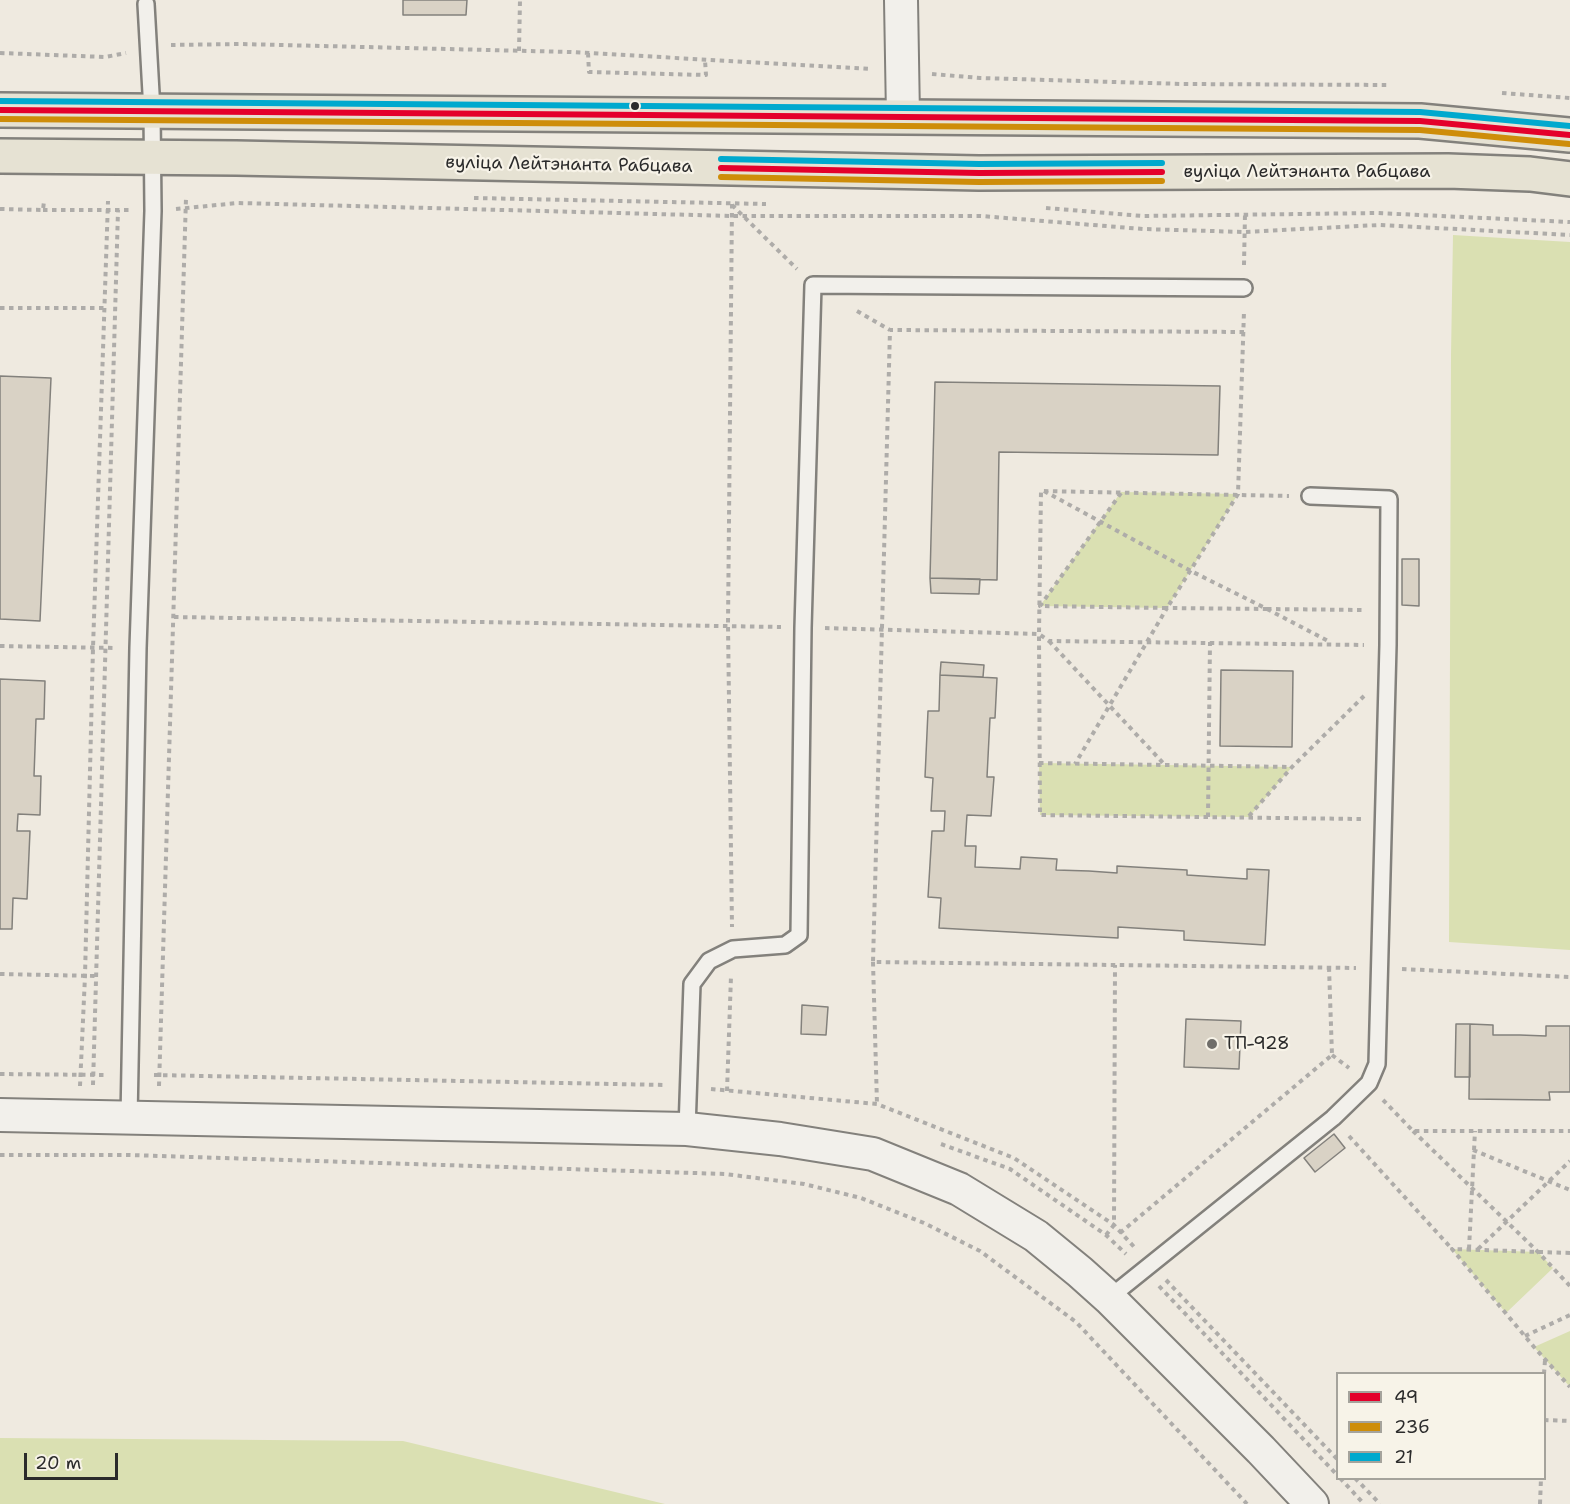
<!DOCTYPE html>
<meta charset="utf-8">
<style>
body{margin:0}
#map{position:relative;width:1570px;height:1504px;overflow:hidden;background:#efeae0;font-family:"Shantell Sans",sans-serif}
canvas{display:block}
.legend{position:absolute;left:1336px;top:1372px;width:210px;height:108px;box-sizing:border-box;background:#f7f3e8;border:2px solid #a5a39c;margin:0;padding:8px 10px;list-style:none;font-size:18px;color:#2b2b2b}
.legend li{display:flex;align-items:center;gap:12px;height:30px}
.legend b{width:30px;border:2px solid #a5a39c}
.scale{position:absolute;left:24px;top:1453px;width:94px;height:27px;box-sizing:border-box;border:3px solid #2b2b2b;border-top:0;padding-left:8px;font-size:18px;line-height:21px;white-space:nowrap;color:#2b2b2b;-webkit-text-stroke:4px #f7f3e8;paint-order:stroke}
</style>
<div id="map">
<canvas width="1570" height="1504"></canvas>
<ul class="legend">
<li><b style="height:8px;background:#e4002b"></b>49</li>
<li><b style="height:8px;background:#ce8d09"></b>23б</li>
<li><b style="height:8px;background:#00a9ce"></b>21</li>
</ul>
<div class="scale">20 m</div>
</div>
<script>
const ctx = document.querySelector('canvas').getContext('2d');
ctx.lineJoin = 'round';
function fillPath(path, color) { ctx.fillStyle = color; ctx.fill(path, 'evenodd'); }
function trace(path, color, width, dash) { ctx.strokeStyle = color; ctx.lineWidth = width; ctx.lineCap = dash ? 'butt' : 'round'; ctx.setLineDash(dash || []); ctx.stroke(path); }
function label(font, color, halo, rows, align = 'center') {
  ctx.font = font + ' "Shantell Sans",sans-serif'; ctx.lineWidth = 4.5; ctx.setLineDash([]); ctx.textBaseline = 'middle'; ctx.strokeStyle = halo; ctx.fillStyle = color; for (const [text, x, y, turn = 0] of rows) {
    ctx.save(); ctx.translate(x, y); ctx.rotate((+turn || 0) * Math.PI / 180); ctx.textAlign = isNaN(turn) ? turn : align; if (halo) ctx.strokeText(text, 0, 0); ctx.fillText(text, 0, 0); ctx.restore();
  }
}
const green = new Path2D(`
 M1453,235L1570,242V950L1449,942L1451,355Z
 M1121,492L1238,494L1167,608L1040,606Z
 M1039,763L1292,767L1249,817L1040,815Z
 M1452,1249L1538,1252L1553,1268L1506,1313Z
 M1570,1331V1387L1534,1347Z
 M0,1438L403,1441L665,1504H0Z`);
const building = new Path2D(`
 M403,0H467L466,15H403Z
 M0,376L51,378L40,621L0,619Z
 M935,382L1220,386L1218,455L999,452L997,580L930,578Z
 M1402,559H1419V606L1402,605Z
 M930,578L980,579L979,594L931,593Z
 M941,662L984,665L983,677L940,675Z
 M1221,670L1293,671L1292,747L1220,746Z
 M940,675L997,678L995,718H990L987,777H994L991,816L967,815L965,846H976L975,867L1020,869L1021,857L1057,859L1056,870L1089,871L1117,873V866L1187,870V875L1247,879V869L1269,870L1265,945L1184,940V931L1118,927V938L939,928L941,898L928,897L932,831H944L945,811H931L933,778L925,777L928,711H939Z
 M0,679L45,681L44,719H36L35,748L34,776H41L40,815L18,814L17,831H30L27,899L13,898L12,929H0Z
 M802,1005L828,1007L826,1035L801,1034Z
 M1186,1019L1241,1021L1239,1069L1184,1067Z
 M1456,1024H1470V1077H1455Z
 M1470,1024L1493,1025V1035H1520L1546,1036V1026H1570V1092H1549L1550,1100L1469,1099Z
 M1334,1134L1345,1148L1315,1172L1304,1158Z`);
const path = new Path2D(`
 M171,45L240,44L571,52L871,69
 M519,51L520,0
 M0,53L105,57L126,53
 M588,53L589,72L706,75L705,60
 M932,74L980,78L1183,84L1390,85
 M1502,93L1570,98
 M474,198L766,204
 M732,204L728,625L732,927
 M732,205L797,269
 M1046,208L1143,216L1377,213L1570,222
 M0,209L43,210L44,201
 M176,209L238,203L732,216H981L1143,229L1244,232L1379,225L1570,235
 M43,210H130
 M1244,265L1245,214
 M0,308H104
 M857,311L890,330
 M1244,332L890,330L873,962L1356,968
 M1044,491L1191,571L1267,609L1167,608L1075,764
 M1121,493L1040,606L1167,608L1238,494L1244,311
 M1267,609L1364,610
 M1267,609L1330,642
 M174,617L781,627
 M825,628L1039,634L1041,491L1289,496
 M1049,641L1165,765
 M0,646L116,648
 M1039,763L1292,767
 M1249,816L1292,767L1364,696
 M1208,817L1210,642
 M1361,819L1040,815L1039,634L1049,641L1364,645
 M873,962L877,1104
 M1402,969L1570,977
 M0,974L96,976
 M1332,1055L1349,1068
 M0,1074L107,1075
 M154,1075L665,1085
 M93,1085L118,210
 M80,1086L85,976L93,648L108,201
 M159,1086L186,198
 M711,1089L877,1104L1014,1158L1114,1225L1136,1249
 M727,1091L731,976
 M1383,1100L1413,1131H1570
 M1413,1131L1538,1252L1570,1286
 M1349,1136L1452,1249
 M941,1144L1010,1169L1106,1235L1126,1254
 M1473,1150L1570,1190
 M0,1155H129L725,1174L804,1184L861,1198L924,1223L980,1251L1076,1322L1247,1504
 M1120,1233L1332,1055L1329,967
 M1106,1235L1114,1225L1115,965
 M1469,1249L1475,1131
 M1478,1249L1570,1161
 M1570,1253L1452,1249L1534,1347L1570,1387
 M1166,1280L1338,1460
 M1159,1286L1338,1476
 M1525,1336L1570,1315
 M1544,1374L1545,1360
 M1544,1420L1570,1421
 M1340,1478L1364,1504
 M1355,1478L1380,1504
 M1540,1504L1541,1478`);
const lane = new Path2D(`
 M129,1118L138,648L153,211L152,111L146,4
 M687,1129L692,984L709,961L733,949L785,945L799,935L803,628L813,285L1244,288
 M1109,1298L1333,1118L1369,1083L1377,1064L1388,645L1389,499L1310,496`);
const street = new Path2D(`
 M901,0L903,116
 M0,1115L687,1129L780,1139L873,1154L959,1189L1036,1236L1080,1272L1109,1298L1261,1450L1312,1504`);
const highway = new Path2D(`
 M0,110L1420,121L1570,135
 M0,156L236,158L979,173L1448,171L1530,174L1570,179`);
const bus1 = new Path2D(`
 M0,110L1420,121L1570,135
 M721,168L979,173L1162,172`);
const bus2 = new Path2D(`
 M0,119L1420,130L1569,144
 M721,177L979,182L1162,181`);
const bus3 = new Path2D(`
 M0,101L1420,112L1570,126
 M721,159L979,164L1162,163`);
const markers = [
 [635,106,5,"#2b2b2b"],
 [1212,1044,6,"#706e6a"]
];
const streetNames = [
 ["вуліца Лейтэнанта Рабцава",569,165,1],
 ["вуліца Лейтэнанта Рабцава",1307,172]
];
const poiNames = [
 ["ТП-928",1224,1044]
];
fillPath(green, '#dae0b2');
fillPath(building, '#d9d2c5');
trace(building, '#83817c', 1.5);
trace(lane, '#83817c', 20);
trace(street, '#83817c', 36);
trace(highway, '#83817c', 38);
trace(path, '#aeaca9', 4, [4.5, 4.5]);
trace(lane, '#f2f0eb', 15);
trace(street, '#f2f0eb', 32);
trace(highway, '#e6e2d3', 33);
trace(bus1, '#e4002b', 6);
trace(bus2, '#ce8d09', 6);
trace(bus3, '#00a9ce', 6);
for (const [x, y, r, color] of markers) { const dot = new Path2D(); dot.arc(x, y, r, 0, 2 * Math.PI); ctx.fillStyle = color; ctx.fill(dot); trace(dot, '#f7f3e8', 2); }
label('18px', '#2b2b2b', '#f7f3e8', streetNames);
label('18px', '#2b2b2b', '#f7f3e8', poiNames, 'left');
</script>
